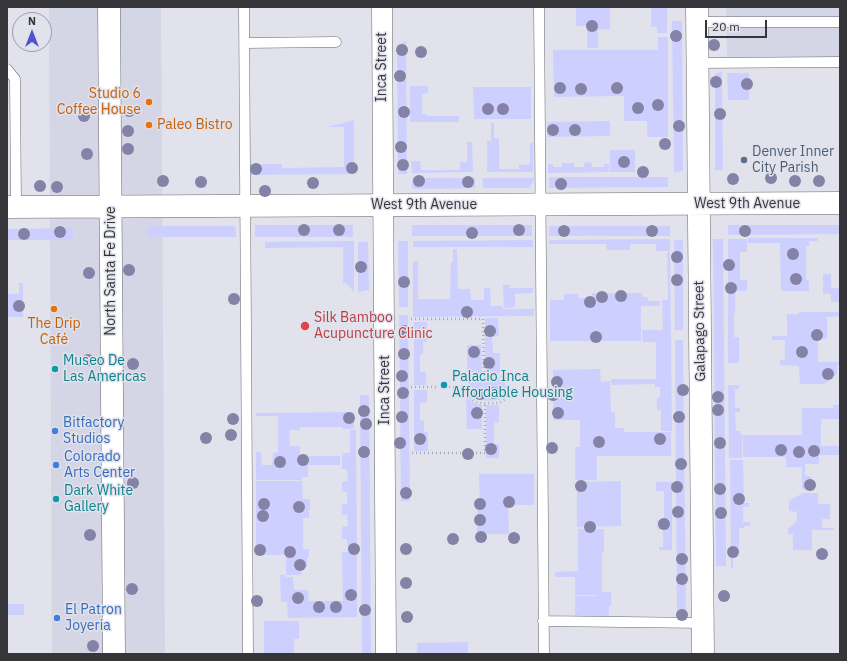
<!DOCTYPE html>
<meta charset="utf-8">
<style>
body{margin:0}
#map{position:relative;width:847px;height:661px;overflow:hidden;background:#e1e2eb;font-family:"IBM Plex Sans",sans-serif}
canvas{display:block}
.frame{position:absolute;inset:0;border:8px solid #36363a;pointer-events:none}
.north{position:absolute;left:12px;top:12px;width:40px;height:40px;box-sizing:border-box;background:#e1e2eb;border:1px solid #9d9da4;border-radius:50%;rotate:0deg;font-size:11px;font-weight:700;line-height:16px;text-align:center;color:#36363a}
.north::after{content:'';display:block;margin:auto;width:14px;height:18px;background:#5055cc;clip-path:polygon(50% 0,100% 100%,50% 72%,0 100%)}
.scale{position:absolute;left:705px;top:20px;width:62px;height:18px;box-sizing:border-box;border:2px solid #36363a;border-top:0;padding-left:5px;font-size:12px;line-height:14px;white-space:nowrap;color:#36363a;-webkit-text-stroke:3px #e1e2eb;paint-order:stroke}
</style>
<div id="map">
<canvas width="847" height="661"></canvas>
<div class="frame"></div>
<div class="north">N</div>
<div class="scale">20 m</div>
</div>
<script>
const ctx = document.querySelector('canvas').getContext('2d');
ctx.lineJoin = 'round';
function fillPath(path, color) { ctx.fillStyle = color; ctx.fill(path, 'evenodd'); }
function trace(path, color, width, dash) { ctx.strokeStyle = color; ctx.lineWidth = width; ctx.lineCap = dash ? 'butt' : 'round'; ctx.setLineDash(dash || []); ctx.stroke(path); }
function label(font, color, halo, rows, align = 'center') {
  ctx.font = font + ' "IBM Plex Sans",sans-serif'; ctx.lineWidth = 3; ctx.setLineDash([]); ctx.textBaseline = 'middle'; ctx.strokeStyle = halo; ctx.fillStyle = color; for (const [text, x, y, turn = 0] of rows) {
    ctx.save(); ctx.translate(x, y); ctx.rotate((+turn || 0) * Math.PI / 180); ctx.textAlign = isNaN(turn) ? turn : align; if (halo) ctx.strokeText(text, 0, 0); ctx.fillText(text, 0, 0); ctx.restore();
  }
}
const built = new Path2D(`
 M49,7H161L165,654H52Z
 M726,7H840V57L727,58Z`);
const green = new Path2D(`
 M576,7H610V29L598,30V48H587V26H576Z
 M651,7H667V33H657V27H651Z
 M672,21H682L683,171L674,172Z
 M658,37H668V137H647V121H624V96L554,97L553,50H658Z
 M406,41L407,174H398L397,45Z
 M722,71L723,170H715V74Z
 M727,73H749V100H728Z
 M410,86H428V93L422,94V114H426L427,116H459V122H410Z
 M473,87H531V119H474Z
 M354,120V174L248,175V164H282V168L344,167V127H327Z
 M610,121V136L547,137V122Z
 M491,123H494V138H499V169H519V165L530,164V143H533V172H487V141H491Z
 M467,142H472L473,172L412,173L411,161H420L421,170H460V162H467Z
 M610,150H635V172H610Z
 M591,162L592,167H604V164H609V172L548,173V164H553V167H562V163H574V167H584V163Z
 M549,177H668V187L549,188Z
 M412,178H475V188L412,189Z
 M482,178H534V180L529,188H483Z
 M255,225H353V237H255Z
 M412,225H532V236H412Z
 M728,225H840V234L728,235Z
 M147,226H234L236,229V237H147Z
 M549,226H670V236H549Z
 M73,228V240H7V229Z
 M748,238H818V241H809V246H806V280H809V291H781L780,243H748Z
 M670,239V251H656V244H630V250H607L606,244H549V240Z
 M713,239H723L726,566H716Z
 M728,239H747V252H740V280H747V291H735V313L734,314V337H739V363H728Z
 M533,240V247H413V241Z
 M674,240H683V330H675Z
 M354,241V292L346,283H343V247L265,248V242Z
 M398,241H408V307H399Z
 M358,242H368L369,290L358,292Z
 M453,249H457L458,289H470L471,300H484V288H490L491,306H502L503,309H534V316L413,317V261H418V299H450L451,262H453Z
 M667,252H670L672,431H661V411L657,410V398L660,397V387H655V384L611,385V379H656V342H643L642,330H663L662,300H668Z
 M823,274H831V288H840L839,302H831V294H823Z
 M19,283H23V317H7V294H19Z
 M503,285H510V288H533V293L515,294V307L504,308Z
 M592,293H642V297H647L648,301H660V306H641V341H550V300H564V294H578L579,298H591Z
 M799,312H840V316L827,317V339H818V362H840V365H837V374L824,384H800L799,366L780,365V360H785V340H772V336H787V314H799Z
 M399,315H408L410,501H401Z
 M485,318H498L499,336L492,337L493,353H500V373H485Z
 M414,322H427V342H423V354L420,355V372H426V385H414Z
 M675,340H683L686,619H677Z
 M467,345H481L482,372L473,375L467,380Z
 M600,369L601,382L610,381L611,412H615V428H624V432H671V456H597V480H575V447H580V420H553V370Z
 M481,377C487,377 494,376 500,379C508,382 509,395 501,399C497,401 481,401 476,399C473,398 471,396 470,393C466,384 474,379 481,377Z
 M728,385H739V389H735V408H740V412H735L736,431H740V434H742V458H729Z
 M414,390H427V402L420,403V420L424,421V432H428V451H414Z
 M360,395H369L371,654H362Z
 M466,395C471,402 475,404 482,405V429H467Z
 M486,405H499V422L494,423V444H499V458H486Z
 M833,405H840V419H821V446H840V455H819V464H805V475L811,477V488L808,489H802V467H786V457H743V435H802V408H833Z
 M354,412V429H343V427H300V430H289L290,446H300V456H340V465H308V477H302V480H256V452H261L262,465H272L273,453L278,452V416H256V413Z
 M350,430H356L357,551H348L347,539H342V527L348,526L347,515H342V504H347V492L342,491V482L348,481L347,469H342V456H343L342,453H350Z
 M730,460H743L744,503H749V507H743V522H750V526H745L744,528H739V552H733V570L731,567Z
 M479,474H534V505H508L509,534H477V507H480Z
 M256,481H302L303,499H310V510H309V518H303V549H309V557H307V567H301V575H286V555H256Z
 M621,481V526L577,527V482Z
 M656,482H672V550H659V547H663V530L657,529V520L664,519V491H656Z
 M803,493H818V504H830V519H822V528H834V530H812V550H793V534H788V529L797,521V512L789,511V501Z
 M578,529H604V552H602V592H611V606H609V617L575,619V596H596V595H575V577H555V572L578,571Z
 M342,552H357V617L288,618L287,602H281L280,575H285L286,577H293L294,590H308L309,601H343L342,557Z
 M7,604H24V615H7Z
 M264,621H299V639H294V653L304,654H264Z
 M468,642V654H417V643Z`);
const path = new Path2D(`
 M411,319H483L484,375
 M481,375C487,375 494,374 500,376C514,380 511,401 497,403C492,403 480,404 476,402C462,394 466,378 481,375Z
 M411,387H439
 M449,387H468
 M412,453H485V403`);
const lane = new Path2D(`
 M244,7L248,654
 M539,7L544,654
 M698,22H840
 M245,43L336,42
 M698,63L840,62
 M7,69L15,79L16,207
 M543,621L703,623`);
const street = new Path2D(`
 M382,7L386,654`);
const secondary = new Path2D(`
 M109,7L114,654
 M697,7L703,654
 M7,207L840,203`);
const trees = [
 [592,26],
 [676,36],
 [714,45],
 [402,50],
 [421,52],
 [400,76],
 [716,82],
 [747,84],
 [560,88],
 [617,88],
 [581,89],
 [658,105],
 [638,108],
 [488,109],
 [503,109],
 [129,111],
 [404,112],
 [720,114],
 [84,116],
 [679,126],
 [553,130],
 [575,130],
 [128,131],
 [665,144],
 [401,147],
 [128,149],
 [87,154],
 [624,162],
 [403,165],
 [352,168],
 [256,169],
 [643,172],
 [771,178],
 [733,179],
 [163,181],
 [419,181],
 [795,181],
 [819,181],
 [201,182],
 [468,182],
 [313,183],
 [561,184],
 [40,186],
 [57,187],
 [265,191],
 [304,230],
 [339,230],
 [519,230],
 [564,231],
 [652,231],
 [745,231],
 [60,232],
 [472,233],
 [24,234],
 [793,254],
 [677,257],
 [729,265],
 [361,267],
 [129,270],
 [89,273],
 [796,279],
 [677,280],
 [404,282],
 [731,288],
 [621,296],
 [602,297],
 [234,299],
 [590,302],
 [19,306],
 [467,312],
 [404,331],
 [490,331],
 [817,335],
 [596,337],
 [474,352],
 [802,352],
 [404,354],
 [88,360],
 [489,363],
 [133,364],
 [828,374],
 [402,376],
 [557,382],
 [683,390],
 [403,393],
 [494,393],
 [480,394],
 [553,395],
 [718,397],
 [718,410],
 [364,411],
 [477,413],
 [558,413],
 [402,417],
 [679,417],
 [349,418],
 [233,419],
 [366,424],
 [231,435],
 [206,438],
 [420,439],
 [660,439],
 [599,442],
 [400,443],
 [720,443],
 [552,448],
 [491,449],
 [781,450],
 [814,451],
 [364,452],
 [799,452],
 [468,454],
 [303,460],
 [280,462],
 [681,464],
 [133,483],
 [810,485],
 [581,486],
 [677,487],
 [720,489],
 [406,493],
 [739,499],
 [509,502],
 [264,504],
 [480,504],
 [299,507],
 [678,512],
 [721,513],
 [263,516],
 [480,520],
 [664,524],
 [590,527],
 [90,535],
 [481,537],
 [514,538],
 [453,539],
 [354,549],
 [406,549],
 [260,550],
 [290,552],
 [733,552],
 [822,554],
 [682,559],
 [300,565],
 [682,579],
 [406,583],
 [132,589],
 [351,595],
 [724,596],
 [298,598],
 [257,601],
 [319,607],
 [336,607],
 [365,610],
 [682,615],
 [407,617],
 [93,646]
];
const markers = [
 [149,102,4,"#e8710a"],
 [149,125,4,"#e8710a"],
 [744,160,4,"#5c6f8a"],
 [54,309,4,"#e8710a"],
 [305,326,5,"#e0444e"],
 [55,369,4,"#0f9aa8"],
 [444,385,4,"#0f9aa8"],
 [55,431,4,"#3f7fe0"],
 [56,465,4,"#3f7fe0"],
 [56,499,4,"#0f9aa8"],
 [57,618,4,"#3f7fe0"]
];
const streetNames = [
 ["Inca Street",382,67,-90],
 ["West 9th Avenue",747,204],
 ["West 9th Avenue",424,205],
 ["North Santa Fe Drive",111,271,-90],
 ["Galapago Street",700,331,-91],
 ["Inca Street",385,390,-90]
];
const foodNames = [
 ["Studio 6",141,94],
 ["Coffee House",141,110],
 ["Paleo Bistro",157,125,"left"],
 ["The Drip",54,324,"center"],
 ["Café",54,340,"center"]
];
const serviceNames = [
 ["Denver Inner",752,152],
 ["City Parish",752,168]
];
const healthNames = [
 ["Silk Bamboo",314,318],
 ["Acupuncture Clinic",314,334]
];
const cultureNames = [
 ["Museo De",63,361],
 ["Las Americas",63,377],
 ["Palacio Inca",452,377],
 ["Affordable Housing",452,393],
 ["Dark White",64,491],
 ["Gallery",64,507]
];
const shopNames = [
 ["Bitfactory",63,423],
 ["Studios",63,439],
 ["Colorado",64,457],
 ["Arts Center",64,473],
 ["El Patron",65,610],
 ["Joyeria",65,626]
];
fillPath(built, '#d4d5e5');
fillPath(green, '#cdd0fe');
trace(lane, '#67686f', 11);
trace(street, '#67686f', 21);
trace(secondary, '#67686f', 23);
trace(path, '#ababb3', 2.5, [1, 3]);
trace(lane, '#fff', 10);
trace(street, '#fff', 20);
trace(secondary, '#fff', 22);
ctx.fillStyle = '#8482a6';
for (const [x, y] of trees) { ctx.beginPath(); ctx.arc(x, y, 6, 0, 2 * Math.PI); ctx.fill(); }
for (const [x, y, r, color] of markers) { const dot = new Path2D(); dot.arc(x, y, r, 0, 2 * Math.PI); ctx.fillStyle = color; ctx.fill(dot); trace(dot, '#e1e2eb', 1.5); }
label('14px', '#36363a', '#e1e2eb', streetNames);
label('14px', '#c56008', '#e1e2eb', foodNames, 'right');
label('14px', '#4e5e75', '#e1e2eb', serviceNames, 'left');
label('14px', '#be3a42', '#e1e2eb', healthNames, 'left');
label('14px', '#0d838f', '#e1e2eb', cultureNames, 'left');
label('14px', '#366cbe', '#e1e2eb', shopNames, 'left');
</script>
